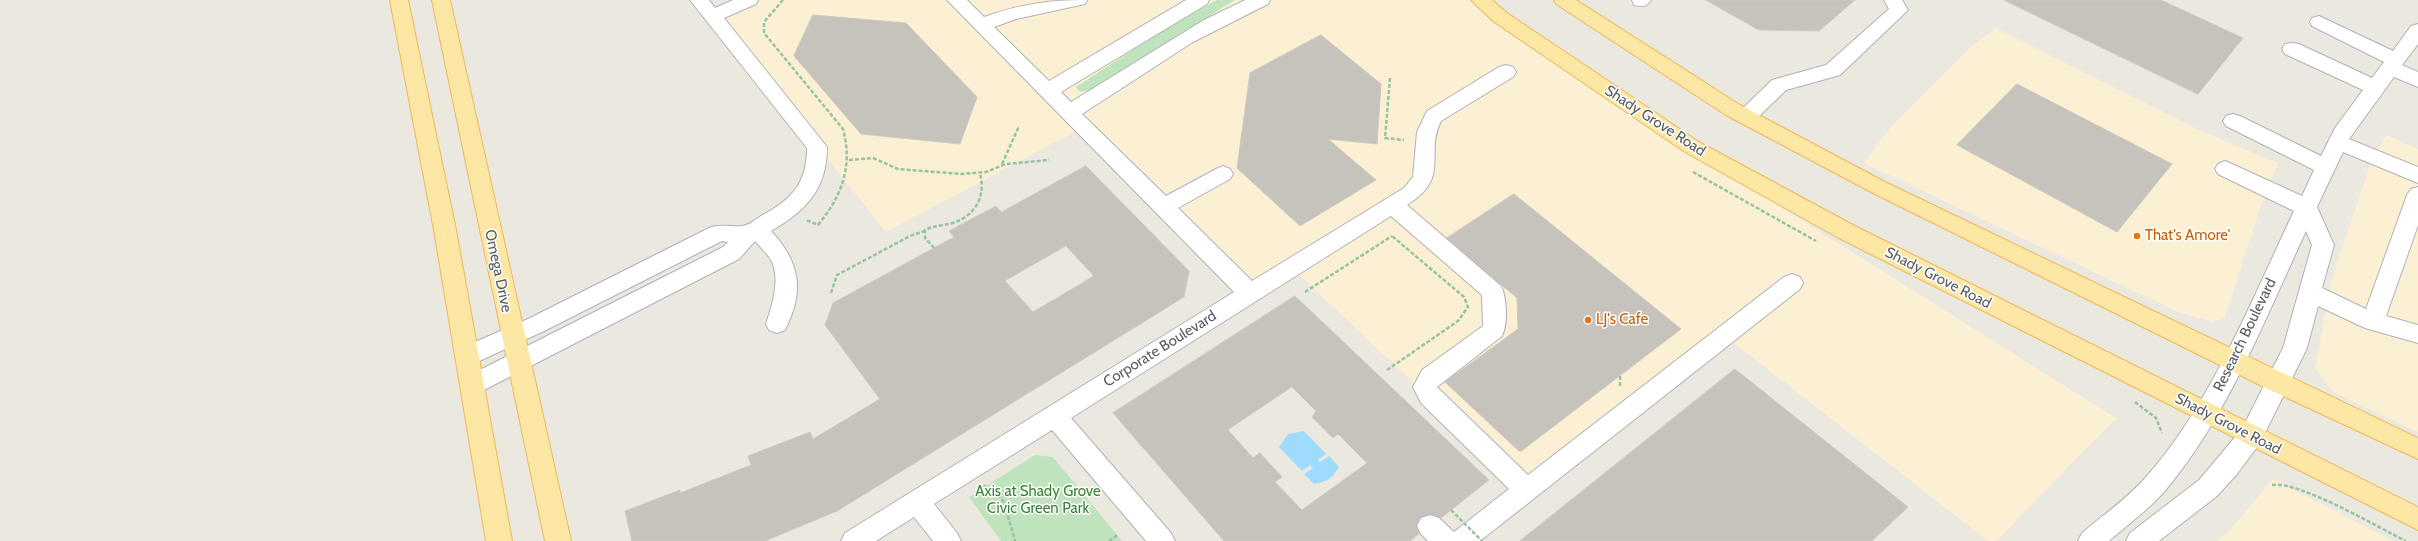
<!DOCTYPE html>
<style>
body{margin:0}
canvas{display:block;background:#ebe8e0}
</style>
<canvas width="2418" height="541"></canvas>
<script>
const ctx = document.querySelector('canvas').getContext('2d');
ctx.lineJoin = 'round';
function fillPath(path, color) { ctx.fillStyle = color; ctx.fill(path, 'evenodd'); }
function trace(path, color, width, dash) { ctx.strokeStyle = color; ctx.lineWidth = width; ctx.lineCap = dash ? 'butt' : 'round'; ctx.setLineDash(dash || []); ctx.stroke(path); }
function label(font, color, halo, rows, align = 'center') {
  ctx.font = font + ' Cabin,sans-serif'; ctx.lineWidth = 3; ctx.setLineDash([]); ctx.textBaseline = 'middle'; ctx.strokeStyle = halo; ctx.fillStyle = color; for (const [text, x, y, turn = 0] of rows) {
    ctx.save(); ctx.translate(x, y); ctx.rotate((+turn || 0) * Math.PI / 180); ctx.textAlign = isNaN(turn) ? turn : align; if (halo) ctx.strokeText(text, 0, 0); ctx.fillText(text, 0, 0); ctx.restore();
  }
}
const commercial = new Path2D(`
 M751,0H1474L1691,151L2116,418L1996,541H1988L1725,336L1527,490L1292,268L1250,295L1082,128L886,232L714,16Z
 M1996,28L2203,132L2278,163L2260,209L2225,317L2212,322L2176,311L1864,163L1890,128L1973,45Z
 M2386,135L2418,149V432L2333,392L2315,367L2332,278L2369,168Z
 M2273,479L2393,541H2217L2231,529Z`);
const green = new Path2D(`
 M1217,0H1235L1090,90L1080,92L1076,87L1157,34Z
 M1035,455L1053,457L1122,541H1001L969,497Z`);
const water = new Path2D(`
 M1304,431L1326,454L1318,460L1320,462L1329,456L1339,467C1333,478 1326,482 1314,484L1304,474L1313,468L1310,465L1302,471L1279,447L1288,434Z`);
const building = new Path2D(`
 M1706,0H1855L1819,31L1759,30Z
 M2004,0H2161L2243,38L2198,94Z
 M813,15L906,23L977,97L960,144L861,134L794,56Z
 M1321,35L1381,84L1377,144L1328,139L1376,180L1300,226L1237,168L1250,73Z
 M2017,84L2172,164L2117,232L1957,145Z
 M1086,166L1189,271L1184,297L837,511L765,541H632L625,511L680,490V493L751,465L748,456L810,432L813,439L880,399L825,325L833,303L954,237L949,231L996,206L1001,212ZM1066,246L1094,276L1033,312L1005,281Z
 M1514,194L1681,329L1520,452L1445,382L1518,329L1517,298L1447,238Z
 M1295,296L1489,480L1441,518L1430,514L1421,517L1416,525L1419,534L1410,541H1224L1113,413ZM1292,387L1316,411L1312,417L1333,438L1338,434L1367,463L1302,510L1275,482L1282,477L1260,453L1253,458L1228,430Z
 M1735,369L1908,507L1872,541H1520Z`);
const path = new Path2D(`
 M783,0L764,22V33L843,129C853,166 842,196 818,225L806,220
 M1390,78L1385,138L1404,140
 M849,160L873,158L898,169L961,174L986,172L1006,164L1049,160
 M1002,164L1019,126
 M1693,172L1816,241
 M934,248L925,238V230C934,225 943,226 953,223C976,215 986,196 980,173
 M1305,292L1392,236
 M831,293L837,275L910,236L925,231
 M1387,370L1458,321L1468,307L1464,297L1392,236
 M1620,376V388
 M2135,402L2156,418L2162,433
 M984,485L993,496L1000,497L1004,502L1015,541
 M2272,485C2300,481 2377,527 2406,541
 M1109,541L1119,534`);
const minor = new Path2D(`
 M690,0H709L715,8L733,0H758L756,4L724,18L827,147C827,189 806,211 771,231C800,262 805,291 785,330L777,333L769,330L766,324C772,306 781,279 771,260C767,253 760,247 755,241L739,259L480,392L472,395L464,392L460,385L464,378L723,247L728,242L722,241L544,331L475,363L467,365L459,363L455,356L459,349L528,319L711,227C722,224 731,227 742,226C748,226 756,219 761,216C791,200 807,184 807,148Z
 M947,0H967L984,17C1021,4 1048,0 1087,0L1085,4L1016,19L994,27L1049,81L1186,0H1209L1207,4L1061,92L1071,102L1204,20L1245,0H1270L1268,4L1193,42L1082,114L1166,196L1216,169L1223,166L1230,169L1233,174L1230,179L1178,208L1252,281L1404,188L1413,177L1417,132L1427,111L1499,67L1506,65L1513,67L1516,72L1513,77L1441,121C1424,155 1452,177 1407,205L1501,286C1507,298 1508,324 1502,336L1437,387L1528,475L1784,277L1792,274L1800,277L1803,283L1800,289L1480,541H1428L1421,534L1417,526L1421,518L1430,515L1439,518L1454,532L1509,489L1421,403L1413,387L1422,370L1483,326L1482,295L1391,216L1071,418L1171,533L1175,541H1146L1052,430L934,504L957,533L961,541H933L914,517L876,541H841L845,533L1234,292Z
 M1632,0H1651C1647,7 1642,7 1634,5Z
 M1884,0H1902L1908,10L1840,75L1786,90L1753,122L1746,124L1739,122L1736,117L1739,112L1772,80L1826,65L1889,9Z
 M2319,16L2393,51L2411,26L2418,24V44L2402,65L2418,72V87L2394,77L2349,139L2418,167V183L2343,152L2317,207L2334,245L2322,288L2366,309L2407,195L2411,189L2418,187V225L2386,316L2418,325V343L2365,328L2318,306L2307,348L2260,443L2237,474L2217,496L2159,541H2126L2130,533L2199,480L2242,429L2283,348L2312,245L2306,231C2265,319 2227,418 2164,492C2148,510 2127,525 2109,541H2078L2082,533C2103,515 2128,498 2146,477C2210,406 2253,297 2294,211L2218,174L2215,169L2218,164L2225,161L2232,164L2302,196L2314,170L2226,126L2223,121L2226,116L2233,114L2240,116L2321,156L2335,128L2363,90L2285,54L2282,49L2285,44L2292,43L2299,44L2372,78L2384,62L2312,26L2310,22L2312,18Z`);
const major = new Path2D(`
 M390,0H408L456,230L512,541H486L434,230Z
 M432,0H450L571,541H545Z
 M1471,0H1492L1507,13L1699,142L1853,225L2418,507V530L1837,237L1685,152L1493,21Z
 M1554,0H1576L1740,105L1885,182L2418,438V459L2268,389L1871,192L1726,115L1556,4Z`);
const pathBridge = new Path2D(`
 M1451,510L1482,541`);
const markers = [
 [2137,236,4,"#e8710a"],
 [1588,320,4,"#e8710a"]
];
const streetNames = [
 ["Shady Grove Road",1655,121,33],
 ["Omega Drive",498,271,78],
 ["Shady Grove Road",1938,278,27],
 ["Research Boulevard",2245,335,-64],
 ["Corporate Boulevard",1160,349,-32],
 ["Shady Grove Road",2228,424,27]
];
const foodNames = [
 ["That's Amore'",2145,236],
 ["LJ's Cafe",1596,320]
];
const parkNames = [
 ["Axis at Shady Grove",1038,492],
 ["Civic Green Park",1038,509]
];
fillPath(commercial, '#fcf0d4');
fillPath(green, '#bfe3bc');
fillPath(water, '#9fdbfc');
fillPath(building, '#c6c3bd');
trace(building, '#d0c9bf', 1);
trace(minor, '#aeb2b6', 2);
trace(major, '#edb858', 2);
trace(path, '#96c3a0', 2.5, [4, 2]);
fillPath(minor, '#fff');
fillPath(major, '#fce7a4');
trace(pathBridge, '#96c3a0', 2.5, [4, 2]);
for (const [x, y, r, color] of markers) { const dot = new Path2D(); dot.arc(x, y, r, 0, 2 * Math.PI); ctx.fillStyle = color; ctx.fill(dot); trace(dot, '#fff', 1.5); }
label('15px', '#595d61', '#fff', streetNames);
label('15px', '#c56008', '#fff', foodNames, 'left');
label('15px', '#388236', '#fff', parkNames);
</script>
